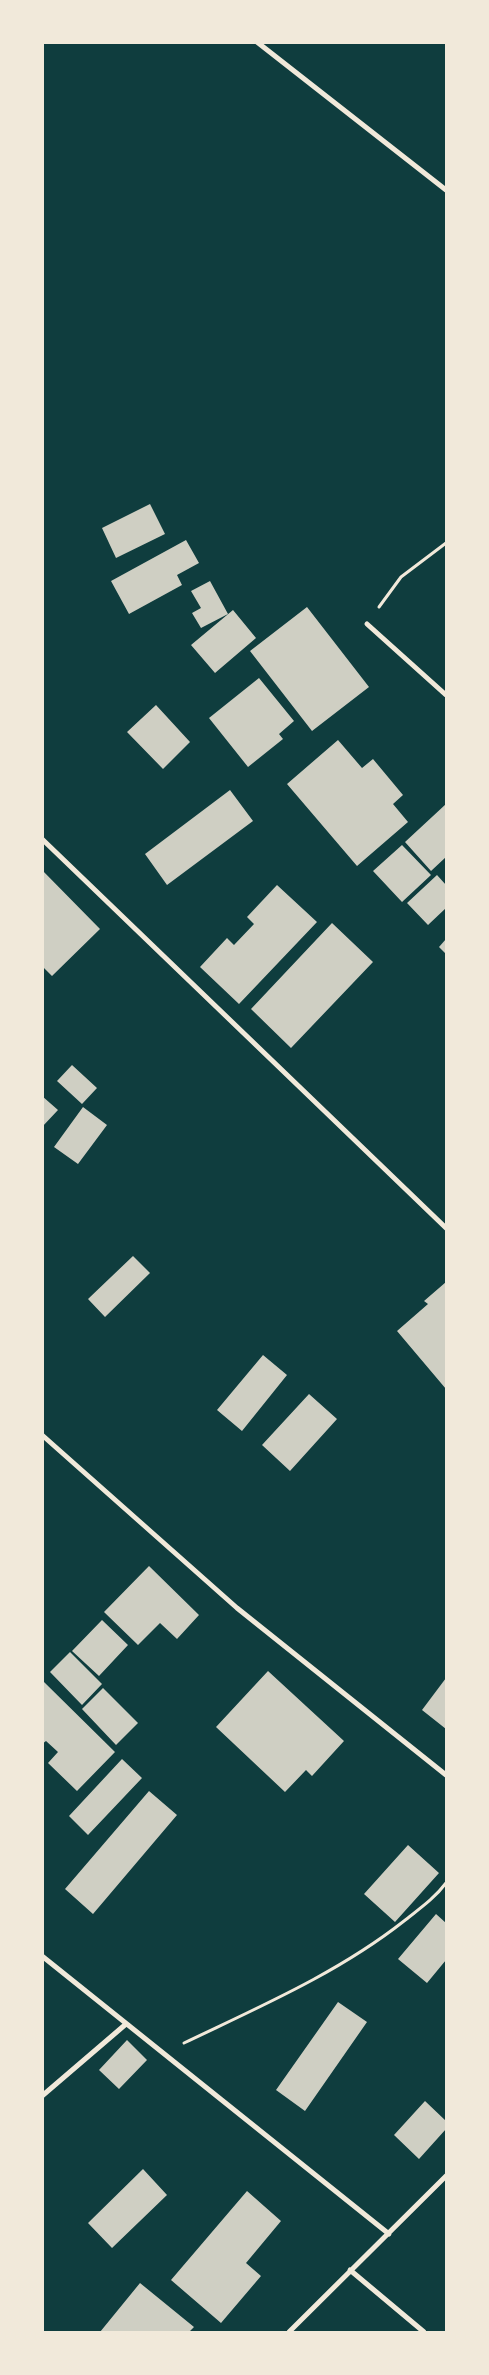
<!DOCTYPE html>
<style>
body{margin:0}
#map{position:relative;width:489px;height:2375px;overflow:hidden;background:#0f3d3e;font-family:"Golos Text",sans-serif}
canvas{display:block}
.frame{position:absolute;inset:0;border:44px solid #f1e9da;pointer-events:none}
</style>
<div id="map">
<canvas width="489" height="2375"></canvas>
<div class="frame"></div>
</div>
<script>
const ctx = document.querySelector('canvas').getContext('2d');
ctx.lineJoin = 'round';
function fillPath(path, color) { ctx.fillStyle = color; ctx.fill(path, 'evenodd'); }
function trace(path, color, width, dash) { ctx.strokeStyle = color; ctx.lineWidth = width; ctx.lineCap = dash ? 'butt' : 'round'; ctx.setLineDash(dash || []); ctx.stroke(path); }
const building = new Path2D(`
 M150,504L165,534L116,558L102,528Z
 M186,540L199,563L177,575L182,585L129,614L111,581Z
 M210,581L228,614L201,628L192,613L201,608L191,591Z
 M307,607L369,687L312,731L250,651Z
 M233,610L256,638L215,673L191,645Z
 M259,678L294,721L279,734L283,739L248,767L209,718Z
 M156,705L190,742L163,769L127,732Z
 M338,740L362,768L373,759L403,795L393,804L408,822L357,866L287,784Z
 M230,790L253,821L167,885L145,854Z
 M446,804V857L431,871L405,842Z
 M402,845L431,875L402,902L373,871Z
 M42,870L100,929L52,976L42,966Z
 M437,875L446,885V908L428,925L407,903Z
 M277,885L317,922L239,1004L200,967L227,938L234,945L254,924L247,917Z
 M332,923L373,962L291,1048L251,1009Z
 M446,939V954L439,947Z
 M72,1065L97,1088L82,1104L57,1081Z
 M42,1096L58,1110L42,1127Z
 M83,1107L107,1125L78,1164L54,1147Z
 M133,1256L150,1273L105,1317L88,1299Z
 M446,1282V1389L397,1331L428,1304L424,1301Z
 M263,1355L287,1375L242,1431L217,1410Z
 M309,1394L337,1419L290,1471L262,1445Z
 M149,1566L199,1615L177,1639L160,1623L138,1645L104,1612Z
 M102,1620L128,1645L99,1676L72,1651Z
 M70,1652L102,1684L82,1705L50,1672Z
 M268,1671L344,1741L312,1776L306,1770L285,1792L216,1727Z
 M446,1678V1729L422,1710Z
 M44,1682L115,1752L77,1791L48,1763L58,1752L46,1741L42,1744Z
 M103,1688L138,1723L116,1745L82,1709Z
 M122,1759L142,1778L88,1835L69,1816Z
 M149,1791L177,1815L93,1914L65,1889Z
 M408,1845L439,1873L395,1922L364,1894Z
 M436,1914L446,1923V1960L427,1983L398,1959Z
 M338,2002L367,2022L305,2111L276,2090Z
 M127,2040L147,2060L119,2089L99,2070Z
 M425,2101L446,2121V2129L419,2159L394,2135Z
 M143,2169L167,2195L112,2248L88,2223Z
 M247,2191L281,2221L246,2263L261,2276L221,2323L171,2280Z
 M140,2283L194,2327L189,2332H100Z`);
const path = new Path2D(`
 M379,607L401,577L446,543
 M184,2043C259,2007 338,1973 404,1921C419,1909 434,1899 446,1883`);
const minor = new Path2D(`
 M257,42L446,190
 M367,624L446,695
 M42,839L446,1228
 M42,1435L237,1608L446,1775
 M42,1956L389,2234
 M42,2096L126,2024
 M350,2270L424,2332
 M289,2332L446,2176`);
fillPath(building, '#cfcfc3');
trace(path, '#f1e9da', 3);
trace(minor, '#f1e9da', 5);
</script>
